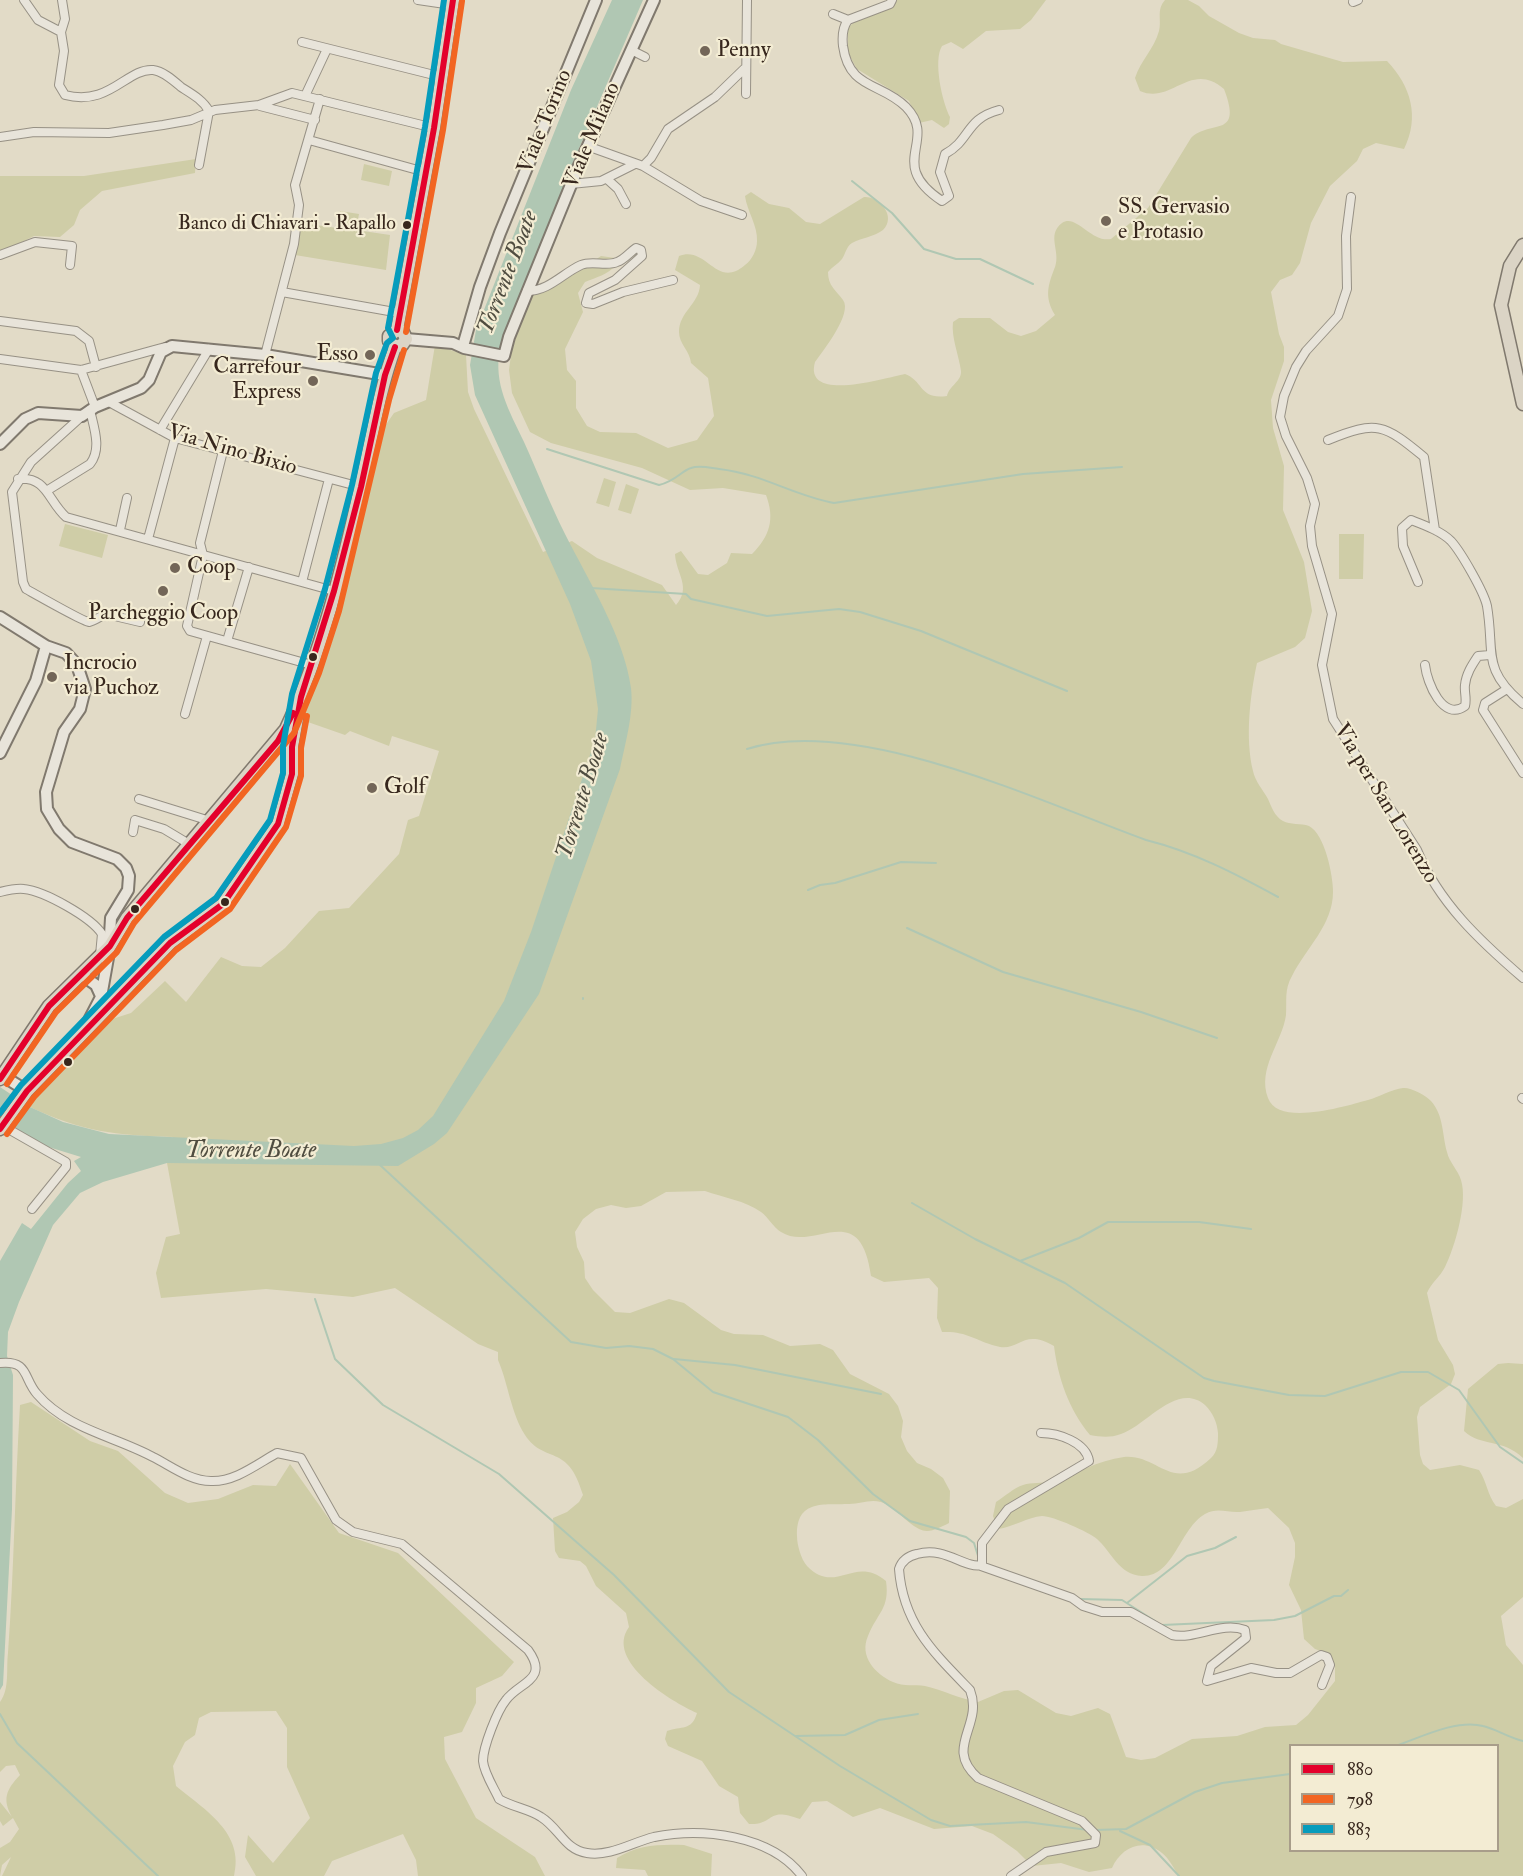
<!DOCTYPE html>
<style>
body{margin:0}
#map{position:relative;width:1523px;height:1876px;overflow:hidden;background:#e2dbc7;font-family:"IM FELL Double Pica",serif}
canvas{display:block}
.legend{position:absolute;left:1289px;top:1744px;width:210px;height:108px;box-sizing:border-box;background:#f3ecd3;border:2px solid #a89d8a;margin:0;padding:8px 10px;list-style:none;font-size:18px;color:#37271d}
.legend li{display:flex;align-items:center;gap:12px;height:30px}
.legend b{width:30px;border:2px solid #a89d8a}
</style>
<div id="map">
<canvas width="1523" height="1876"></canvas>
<ul class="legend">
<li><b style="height:8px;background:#e4002b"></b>880</li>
<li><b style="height:8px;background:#f26522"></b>798</li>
<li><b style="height:8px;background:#069cbc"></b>883</li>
</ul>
</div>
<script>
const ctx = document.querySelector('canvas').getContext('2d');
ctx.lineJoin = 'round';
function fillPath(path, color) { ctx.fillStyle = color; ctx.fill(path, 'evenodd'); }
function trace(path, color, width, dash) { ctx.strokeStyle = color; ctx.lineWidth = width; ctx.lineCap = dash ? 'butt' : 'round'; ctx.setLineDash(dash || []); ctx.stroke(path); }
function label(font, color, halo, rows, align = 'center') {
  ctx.font = font + ' "IM FELL Double Pica",serif'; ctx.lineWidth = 4.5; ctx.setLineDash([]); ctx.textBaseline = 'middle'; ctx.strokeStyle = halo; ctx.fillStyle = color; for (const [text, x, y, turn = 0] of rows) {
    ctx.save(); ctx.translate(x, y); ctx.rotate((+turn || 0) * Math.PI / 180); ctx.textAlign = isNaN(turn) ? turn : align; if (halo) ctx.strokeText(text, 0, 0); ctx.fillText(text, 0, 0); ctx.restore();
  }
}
const green = new Path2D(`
 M895,0H1046L1031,20L1020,29L986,31L963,49L951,42L942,46C933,60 942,102 950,117L949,124L944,128L932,120L919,123L909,101L857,69L848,53V28L856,20Z
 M1165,0H1188L1199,6L1209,16L1239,33L1253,38L1275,40L1281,44L1343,62L1387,61C1411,86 1420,117 1404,149L1376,143L1363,149L1357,161L1330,186L1311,223L1300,263L1292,275L1280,280L1271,292L1279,334L1284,347V361L1271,400L1273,428L1284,466L1283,510L1304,562L1312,611L1305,638L1295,647L1257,663C1250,696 1245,738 1253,771C1255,781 1263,790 1268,799C1271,806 1275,817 1283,821C1290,825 1301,823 1309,826C1325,834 1333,876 1333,892C1333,925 1306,948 1292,976C1284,990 1287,1001 1286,1015C1282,1043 1257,1068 1268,1098C1278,1127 1346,1106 1368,1100C1379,1097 1392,1089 1403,1088C1410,1087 1426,1095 1431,1101C1444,1116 1442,1134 1447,1152C1449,1162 1458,1170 1461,1180C1468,1202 1455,1247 1445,1267C1440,1277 1431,1283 1427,1293L1438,1340L1453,1365L1455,1374L1451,1384L1420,1407L1417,1417L1420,1455L1423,1464L1430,1470L1460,1465L1479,1470C1487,1482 1487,1494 1496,1506L1506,1508L1523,1499V1597L1501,1616L1506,1645L1523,1665V1876H1179C1174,1869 1169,1858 1162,1853C1142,1837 1121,1848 1112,1868L1089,1872L1061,1863L1032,1866L1017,1851L993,1834L972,1826L934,1829L880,1808L853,1817L827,1801L812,1802L800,1819C765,1806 776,1825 749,1824L740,1813L738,1797L719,1786L702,1761L668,1746L665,1739L667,1731C681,1726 692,1731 697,1713C672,1702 604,1661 629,1627L626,1613L596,1586L586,1566L580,1561L559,1558L555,1551L553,1518L567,1512L579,1502L583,1495C568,1442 545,1465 525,1435C511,1413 508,1383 498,1360V1352L478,1344L395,1288L353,1297L266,1289L161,1298L156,1273L166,1237L180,1234L167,1163L173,1137C114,1135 84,1132 30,1107L41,1088L106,1021L131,1013L165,981L186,1002L221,957L242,966L261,967L285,948L319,911L349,908L399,854L408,820L419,816L439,751L392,736L389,746L350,731L345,735L305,721L304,717L357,529H360L385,426L394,413L426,400L435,345L466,355L468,392L474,409L543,552L572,541L597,558L662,585L676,605C692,587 676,574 675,554L681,551L698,574L708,575L727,563L731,553L752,554C770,536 775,519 766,495L723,488L690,490L642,468L551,443L530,432L512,393L509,370L513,340L530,299L535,293L556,286L601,256L615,258L616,265C607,275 597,277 585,282L578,293L583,312L565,349L567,370L576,381V408L587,426L600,432L636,433L668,448L697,440L714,416L708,378L691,363C690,351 679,344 679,332C679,312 699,304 700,285L675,270L679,256C707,245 716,290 745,265C752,260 757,250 757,241C758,226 747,211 745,196L751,192L769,204L789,208L806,222L820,224L864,197C879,196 897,216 883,230C874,237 861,238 852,243C846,247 846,253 842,259C838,264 832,267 828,272C828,286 836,290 843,300C853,313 823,351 815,362C803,404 888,377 905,374C924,381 919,400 947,396C949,386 962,381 961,371C959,356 951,337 953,322L959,318H990L1008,332L1021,336L1036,331L1055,315C1044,297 1048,285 1055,267C1061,251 1046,235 1062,223C1076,213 1091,243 1111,239L1148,208L1191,138C1211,119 1243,139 1224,89C1190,60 1172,105 1140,91L1135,78C1141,60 1154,49 1159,31C1162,20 1156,10 1165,0ZM705,1191C722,1197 746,1201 761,1212C768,1217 773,1227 781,1232C814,1253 860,1196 871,1276L884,1282L929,1278L938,1288L937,1318L942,1332C967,1331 974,1340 996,1346C1019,1353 1022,1327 1054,1346C1058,1378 1069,1410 1090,1435C1101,1437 1110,1438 1121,1434C1146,1426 1177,1381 1205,1405C1213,1413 1217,1422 1218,1433C1218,1442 1218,1452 1211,1458C1172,1495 1159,1454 1124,1457C1098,1460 1075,1475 1050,1481C1042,1484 1032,1482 1023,1485C1014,1488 1005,1496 996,1502L993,1516L998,1529C1013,1527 1028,1517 1042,1516C1053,1516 1089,1532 1097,1539C1111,1551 1119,1575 1142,1576C1174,1577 1180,1528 1205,1514C1218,1507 1227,1513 1240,1512C1249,1511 1258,1509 1268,1508L1289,1528L1295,1543V1557L1289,1585L1301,1610L1304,1639L1315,1649L1329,1654L1335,1667V1681L1308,1715L1296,1725L1265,1727L1237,1736L1192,1739L1155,1758L1141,1760L1126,1757L1110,1714L1098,1708L1071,1716L1056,1713L1018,1690L1004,1691L978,1702C960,1699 943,1690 925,1686C915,1684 904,1687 893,1682C875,1674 859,1656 868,1636C877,1613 890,1609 886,1581C854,1554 836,1596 807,1566C801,1559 797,1545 797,1536C796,1499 824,1505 849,1504C861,1504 869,1499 881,1502C896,1507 905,1522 919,1529C929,1534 939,1528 949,1523L950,1491L943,1478L931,1469L917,1463L907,1451L901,1437L903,1421L898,1406L889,1394L850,1374L833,1350L820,1344L790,1346L763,1335L734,1334L721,1330L684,1303L669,1299L630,1313L615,1312L593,1290L585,1278L584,1262L577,1247L575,1232L583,1219L596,1209L611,1205L626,1208L641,1206L666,1192ZM1290,1746H1498V1850H1290Z
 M196,159L195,173L102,191L80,210L74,225L60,237L34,236L0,253V176H84Z
 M364,164L392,171L389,186L361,180Z
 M340,211L359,214L356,230L390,235L386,270L295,255L302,223L337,228Z
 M604,478L616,482L609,507L596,503Z
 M626,484L639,489L631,514L618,510Z
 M65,524L108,535L102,558L59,546Z
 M1339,534H1364L1363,579H1339Z
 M1508,1363L1523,1364V1458C1502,1438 1481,1447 1464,1431L1468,1389L1498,1364Z
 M31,1402L90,1441L118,1451L165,1493L188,1503L218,1499L253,1485L276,1486L290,1464L339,1533L398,1553L514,1662L502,1676L476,1688V1703L462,1732L444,1737L445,1759L476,1818L535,1857L545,1876H418L416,1860L403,1834L332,1861L324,1876H256L245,1857L248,1835L273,1863L310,1818L287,1767V1728L276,1711L211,1712L199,1718L195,1735L185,1742L173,1766L176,1786C205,1810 245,1833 234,1876H2L11,1857L2,1865L0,1876V1848L10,1842L19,1829L13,1818L3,1826L0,1821V1802L12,1817C2,1799 6,1790 20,1775L15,1765L6,1766L0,1772V1702C10,1689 6,1668 8,1653C14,1570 15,1488 20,1405Z
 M684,1845L712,1854L711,1876H648L645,1870L616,1868L617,1858C637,1845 660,1844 684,1845Z`);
const water = new Path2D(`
 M612,0H643L571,167L500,348C493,384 509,410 524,442C538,473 550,504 565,534C588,580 624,636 631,688C634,714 625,744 620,769L539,994L447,1133L434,1144L398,1166L167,1163L103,1182L80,1193L53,1225L19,1302L8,1332L7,1356L13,1375L12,1509L3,1685L0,1690V1261L22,1223L31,1229L68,1183L81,1171L74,1161L81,1157L42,1145L0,1119V1087L30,1107L63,1122L109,1134L354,1146L381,1144L403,1138L418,1130L433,1116L504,1001L531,932L595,740L598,709L591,661L570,604L475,395L470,365L476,330L571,90Z`);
const stream = new Path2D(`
 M852,181L892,213L924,249L956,259H980L1033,284
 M547,449L659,485C676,481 681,471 691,468C700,465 710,468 719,469C763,474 792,495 834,503L1023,474L1122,467
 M591,588L686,594L691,599L767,616L839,609L860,612L921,631L1067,691
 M747,749C857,714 1041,802 1146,840C1194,852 1236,874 1278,897
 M808,890L820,885L835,883L901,862L936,863
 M907,928L1003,972L1141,1012L1217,1038
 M583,998V999
 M380,1165L571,1342L606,1348L629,1346L653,1349L673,1359L713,1392L788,1417L818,1440L873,1494L910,1521L966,1537L974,1543L979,1559
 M912,1203L975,1239L1065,1283L1204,1378L1214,1381L1289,1395L1325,1396L1401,1372H1428L1459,1390L1500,1447L1523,1463
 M1020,1261L1079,1238L1108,1222H1199L1251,1229
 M315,1299L335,1359L383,1405L499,1474L614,1575L729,1692L840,1766L931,1820L950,1826L1026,1822L1088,1830
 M674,1359L735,1365L881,1394
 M997,1575L1056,1596
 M1080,1599L1122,1600L1155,1621
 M1127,1603L1187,1556L1215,1548L1236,1537
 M1162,1625L1274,1620L1295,1616L1334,1596H1341L1348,1590
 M0,1714L17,1743L158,1876
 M796,1736L845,1735L879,1720L918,1714
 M1396,1746C1421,1737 1457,1719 1483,1726C1496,1729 1507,1737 1523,1741
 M1095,1830L1126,1829L1195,1792L1222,1783L1290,1774
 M1120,1831L1150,1845L1179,1876`);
const street = new Path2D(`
 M24,0L38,20L61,32
 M62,0L65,19L61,32L64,51L59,85L65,95C109,107 127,68 153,70C163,71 174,81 181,87C192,94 203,100 209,111L199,165
 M418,0L452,5
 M892,0L890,4L848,20C842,28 842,37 843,46C849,90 881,82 906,107C939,141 885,163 942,201L949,196L940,172L945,154C971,140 965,119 999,110
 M1353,2L1358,0
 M833,14L848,20
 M302,42L442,77
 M631,50L645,57
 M746,94L747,0
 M305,96L327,49
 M260,106L315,120
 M0,137L34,132L109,133L163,125L191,120L215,110L259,105L292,93L434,128
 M309,140L425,172
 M587,146L643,166L701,201L742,215
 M643,166L651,158L668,129L715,97L744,69
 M607,179L618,189L626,204
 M571,184L601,181L635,164
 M1351,197L1346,236L1347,289L1338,316L1306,351L1296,367L1284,396L1280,417L1286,436L1307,478L1315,504L1310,526L1312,546L1332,614L1322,665L1333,719L1417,850C1439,903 1480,941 1523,978
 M0,255L35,242L72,246L70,265
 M527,291C549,291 563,273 581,265C593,260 606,267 617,262C624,260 630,252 636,248L641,250L642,256L615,280L589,293L586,303L593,304L623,292L673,280
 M282,292L400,313
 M0,321L76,331L89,341L96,367
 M265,355L294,244L299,205L295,185L320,99
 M0,359L81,370L165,347
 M81,370L95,407
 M109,402L175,438L361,487
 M82,416L31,462L12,492L23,582L26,589C35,594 84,622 89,622C94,621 101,616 106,614L140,622
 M160,430L209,349
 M1328,440C1377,420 1384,424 1424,457L1435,530
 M223,451L200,543L203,555L187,626L190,631L312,665
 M18,479C47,476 48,501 66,517L334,591
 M48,490L90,464C102,449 94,428 90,410
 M120,530L127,498
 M148,539L175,438
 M302,582L329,479
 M1418,582L1403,546L1402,528L1411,520C1424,525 1441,531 1451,541C1461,552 1484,592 1487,606C1495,653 1481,669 1523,704
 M227,641L249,567
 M1425,665C1427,683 1443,722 1465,706C1467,698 1464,692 1465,685C1466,674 1472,665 1478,656L1490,655
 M1507,689L1485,703L1483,710L1523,773
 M185,714L207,636
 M139,799L210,821
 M133,832L135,820L164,829L189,844
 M0,892C8,890 16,888 24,889C44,891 91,917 102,934L100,955
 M1522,1098L1523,1099
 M3,1126L66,1162V1167L32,1209
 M0,1363C29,1360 23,1378 37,1394C67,1429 114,1436 153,1457C171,1466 190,1481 211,1481C235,1482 257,1464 277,1453L301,1458L336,1520L353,1532L402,1544L528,1650C550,1680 519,1682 506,1700C497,1711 483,1747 483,1761C484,1773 494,1788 499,1799C512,1807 529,1809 541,1817C559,1828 565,1850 587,1853C610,1857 633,1842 654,1837C702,1827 771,1835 802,1876
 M981,1566L1072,1598L1083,1606L1102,1612H1131L1172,1635C1196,1640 1221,1621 1245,1630L1246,1638L1211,1666L1207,1681L1251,1668L1276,1673H1290L1321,1655L1327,1657L1330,1665L1322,1685
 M1011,1876L1046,1852L1095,1843L1096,1835L1082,1821L978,1778C943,1747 984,1726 970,1690C934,1653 903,1624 899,1569C902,1560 908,1556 917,1554C946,1546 964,1569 982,1565V1543L1008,1509L1089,1461C1086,1442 1058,1433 1041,1433`);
const secondary = new Path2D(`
 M406,339L453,343L464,348L504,356L509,337L577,170L654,0
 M463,346L480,287L500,233L596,0
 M0,444L25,419L38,413L82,416L95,407L141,388L149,380L161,352L172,346L265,355L385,375
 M0,617L46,646L66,653L77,665L85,689L80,709L64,732L46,792L47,809L59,829L72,842L117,859L126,868L129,876L128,890L111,918L109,952L101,997L86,1026
 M0,753L36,681L46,646
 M82,975L96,985L101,996
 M3,1076L27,1091`);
const primary = new Path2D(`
 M1523,245L1510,266L1501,305L1523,404
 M397,330L434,128L453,0
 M395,347L402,345L406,339L403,332L397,330
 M395,347L389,341V336L397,330
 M0,1079L49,1006L110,946L127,918L286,729C322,652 343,566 361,484C372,438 379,391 395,347
 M0,1129L27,1091L170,943L223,904L278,824L292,774V747L298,713`);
const bus1 = new Path2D(`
 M397,330L434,128L453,0
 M0,1079L49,1006L110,946L127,918L278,741L293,713
 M0,1129L27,1091L170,943L223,904L278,824L292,774V747L301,697L334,591L361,487L385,375L395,347`);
const bus2 = new Path2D(`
 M406,332L443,130L462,1
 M7,1084L56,1012L117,952L134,923L294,733L319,673L339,611L389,400L404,350
 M7,1134L34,1097L176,950L230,909L286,827L301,776V748L307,716`);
const bus3 = new Path2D(`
 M0,1113L21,1085L164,937L216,898L270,820L283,773V746L292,694L325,589L352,485L376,373L387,343L393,338L388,328L425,127L444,0`);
const markers = [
 [705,51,6,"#736658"],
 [1106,221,6,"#736658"],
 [407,225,5,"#37271d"],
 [370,355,6,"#736658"],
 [313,381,6,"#736658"],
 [175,568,6,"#736658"],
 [163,591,6,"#736658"],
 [313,657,5,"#37271d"],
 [52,677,6,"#736658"],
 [372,788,6,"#736658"],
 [225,902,5,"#37271d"],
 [135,909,5,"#37271d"],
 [68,1062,5,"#37271d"]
];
const busNames = [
 ["Banco di Chiavari - Rapallo",396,225]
];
const poiNames = [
 ["Penny",717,51],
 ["SS. Gervasio",1118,208],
 ["e Protasio",1118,233],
 ["Esso",358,355,"right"],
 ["Carrefour",301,368,"right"],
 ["Express",301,393,"right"],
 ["Coop",187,568],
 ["Parcheggio Coop",163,614,"center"],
 ["Incrocio",64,664],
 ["via Puchoz",64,689],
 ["Golf",384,788]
];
const streetNames = [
 ["Viale Torino",546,122,-68],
 ["Viale Milano",593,136,-67],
 ["Via Nino Bixio",232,451,16],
 ["Via per San Lorenzo",1385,804,59]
];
const waterNames = [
 ["Torrente Boate",509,273,-69],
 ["Torrente Boate",584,796,-73],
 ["Torrente Boate",251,1152]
];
fillPath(green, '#cfcda7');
fillPath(water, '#b0c7b3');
trace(stream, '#b0c7b3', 2);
trace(street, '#979185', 10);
trace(secondary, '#80796e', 14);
trace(primary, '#80796e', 15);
trace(street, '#e8e4da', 8);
trace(secondary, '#e8e4da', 10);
trace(primary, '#dbd4c5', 12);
trace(bus1, '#e4002b', 6);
trace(bus2, '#f26522', 6);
trace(bus3, '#069cbc', 6);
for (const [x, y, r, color] of markers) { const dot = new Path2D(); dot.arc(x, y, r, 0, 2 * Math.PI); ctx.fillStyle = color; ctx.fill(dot); trace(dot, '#f3ecd3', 2); }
label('20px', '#37271d', '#f3ecd3', busNames, 'right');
label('22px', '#37271d', '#f3ecd3', poiNames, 'left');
label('22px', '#37271d', '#f3ecd3', streetNames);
label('italic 24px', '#504d40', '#f3ecd3', waterNames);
</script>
